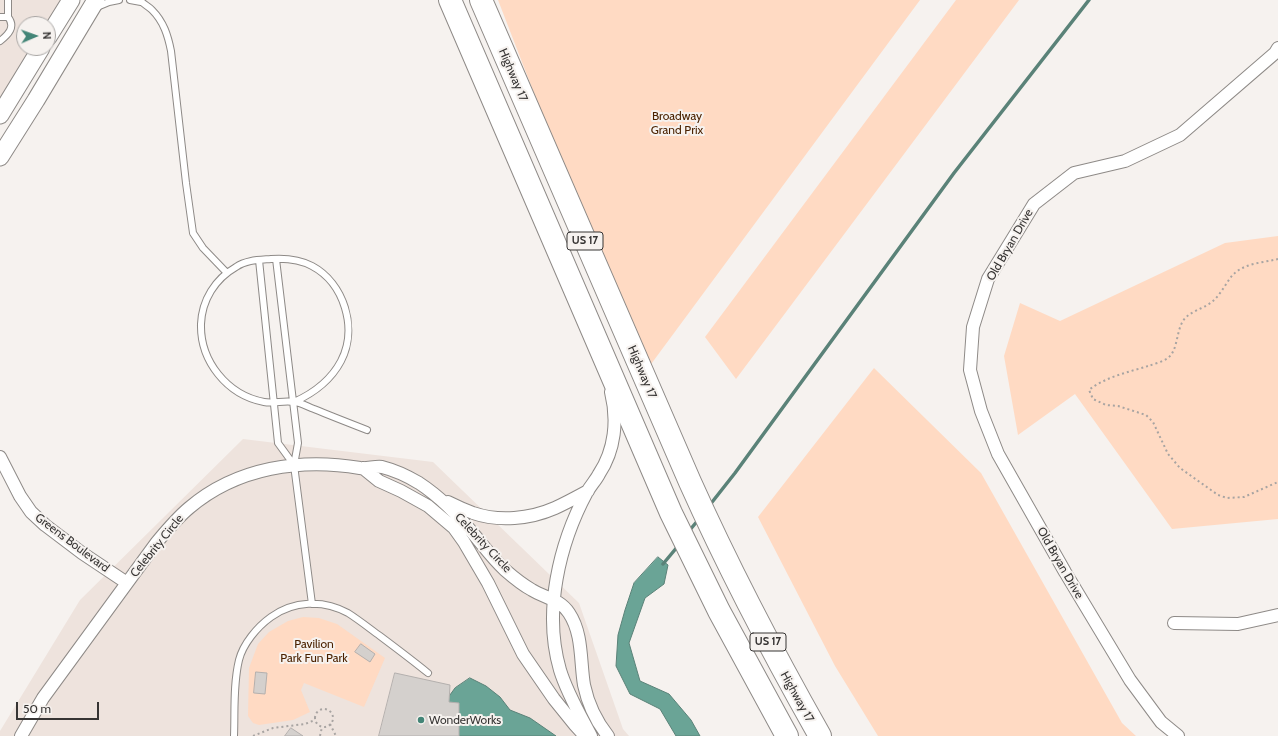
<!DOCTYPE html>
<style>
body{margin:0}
#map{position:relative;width:1278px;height:736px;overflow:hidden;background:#f6f2ef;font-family:Cabin,sans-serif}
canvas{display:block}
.north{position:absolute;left:16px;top:16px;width:40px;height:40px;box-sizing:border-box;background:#f6f2ef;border:1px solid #a9a6a4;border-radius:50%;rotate:88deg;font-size:11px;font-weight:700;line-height:16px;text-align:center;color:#363433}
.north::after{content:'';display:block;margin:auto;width:14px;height:18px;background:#438577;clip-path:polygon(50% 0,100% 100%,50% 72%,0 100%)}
.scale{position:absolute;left:16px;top:702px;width:83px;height:18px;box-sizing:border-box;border:2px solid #363433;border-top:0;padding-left:5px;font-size:12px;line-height:14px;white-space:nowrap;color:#363433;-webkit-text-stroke:3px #f6f2ef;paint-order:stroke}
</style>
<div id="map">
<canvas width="1278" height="736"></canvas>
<div class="north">N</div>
<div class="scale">50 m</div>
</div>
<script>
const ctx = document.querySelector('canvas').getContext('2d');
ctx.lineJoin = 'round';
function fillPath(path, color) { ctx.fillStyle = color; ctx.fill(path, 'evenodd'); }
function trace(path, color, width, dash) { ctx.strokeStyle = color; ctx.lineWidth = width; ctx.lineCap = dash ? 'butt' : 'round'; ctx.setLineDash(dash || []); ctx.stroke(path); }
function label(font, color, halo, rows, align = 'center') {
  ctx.font = font + ' Cabin,sans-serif'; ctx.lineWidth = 4; ctx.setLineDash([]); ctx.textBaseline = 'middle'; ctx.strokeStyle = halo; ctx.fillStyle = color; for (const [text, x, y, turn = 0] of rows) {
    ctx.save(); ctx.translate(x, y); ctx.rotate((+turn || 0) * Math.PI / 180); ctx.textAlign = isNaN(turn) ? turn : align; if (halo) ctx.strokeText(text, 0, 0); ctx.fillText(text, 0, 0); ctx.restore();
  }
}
const built = new Path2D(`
 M0,0H71L48,24H24V48H41L0,115Z
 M243,439L433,462L579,603L623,729L629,736H0V731L80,600Z`);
const green = new Path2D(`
 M498,0H920L643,375Z
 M956,0H1019L736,379L705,337Z
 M1278,236V519L1172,529L1075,394L1018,435L1004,356L1020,303L1060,321L1225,243Z
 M874,368L981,473L1122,723L1136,736H878L835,666L758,517Z
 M303,617L319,618L337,624L385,658L364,707L304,683L301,690L310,712L293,720L259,725L253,723L248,716L249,668L258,644L269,632L288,621Z`);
const water = new Path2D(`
 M658,557L668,565L664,584L645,598L629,643L640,681L669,694L691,720L700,736H676L660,709L630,694L616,666L618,635L625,610L634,583Z
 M470,678L486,686L500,697L510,710L530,718L556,736H444L447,699L455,688Z`);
const stream = new Path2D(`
 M709,506L735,473L954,173L1089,0
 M689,531L699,519
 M663,564L678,546`);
const building = new Path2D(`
 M361,644L375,654L370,662L355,652Z
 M256,672L267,673L265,694L254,693Z
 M395,673L450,685L449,702L459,703V736H379Z
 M291,728L303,736H285Z`);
const path = new Path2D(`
 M1278,259C1262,263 1242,263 1231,277C1225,285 1220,295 1213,301C1204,309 1189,311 1183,321C1176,332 1178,350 1168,358C1162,362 1154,364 1148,366C1129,372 1105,377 1089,390L1093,399L1106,405L1118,406L1146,415L1153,422L1168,454L1180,468L1218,495L1227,498L1244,497L1278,482
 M315 718a9 9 0 1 1 18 0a9 9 0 1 1-18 0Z
 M330,724L336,736
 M253,736L273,728L305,724L315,720
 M320,736L322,727`);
const lane = new Path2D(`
 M130,0L141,2
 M140,0C143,4 148,6 152,10C164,22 168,36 171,51L186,183L193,233L203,248L227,273
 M97,7L109,2L119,0
 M0,17H8C16,27 8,35 0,41
 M8,17V0
 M276,259L298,443L294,465L312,604
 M259,260L278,443L294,465
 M294,402C314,393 331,380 341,361C358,328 344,283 312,266C299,259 285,258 271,259C259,260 246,260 236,267C215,279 202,300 201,324C200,361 227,395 264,402C274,404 284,400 294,402C300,402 308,407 314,409C331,416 349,423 367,430
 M234,736C235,711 233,685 239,660C243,644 257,627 271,617C293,601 323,599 348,613C359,620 369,628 380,636C396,648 412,660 428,673`);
const street = new Path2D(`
 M0,457L20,496L31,512L45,525L82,553L127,583
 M363,468L379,481L401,491L428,506L454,528L464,542L488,583L523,654L554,699L575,725L585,736
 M448,502C456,506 465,510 473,513C499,522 530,519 555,508C566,503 577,497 588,491
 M1174,623L1238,624L1278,615
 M21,736L43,698L157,542C167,530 177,518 189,508C237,467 301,458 360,468C367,469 375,466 382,467C394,470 409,477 419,483C442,498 459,516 476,537C485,548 494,560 505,570C513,577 523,585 532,590C545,598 560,599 569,613C583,634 580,661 584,685C588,704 596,721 608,736
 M591,736C580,715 567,693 560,670C543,612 559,544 587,492C591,485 596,480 599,474C615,450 618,420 611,392
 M1178,736L1161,722L1130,680L1065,572L998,454L981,411L970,370L973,327L988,279L1034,204L1074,173L1125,161L1180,135L1275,53L1278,48`);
const secondary = new Path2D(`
 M48,37L71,0
 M0,115L41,48
 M0,157L36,100L96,0`);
const highway = new Path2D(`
 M450,0L671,513L719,611L787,736
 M481,0L690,482C729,569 773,653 820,736`);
const markers = [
 [421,720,4,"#438577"]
];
const shields = [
 [585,241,36],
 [768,642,36]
];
const shieldNames = [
 ["US 17",585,241],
 ["US 17",768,642]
];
const streetNames = [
 ["Highway 17",513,75,67],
 ["Old Bryan Drive",1010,245,-60],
 ["Highway 17",642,372,67],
 ["Greens Boulevard",72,543,37],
 ["Celebrity Circle",483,543,47],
 ["Celebrity Circle",157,546,-51],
 ["Old Bryan Drive",1060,563,60],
 ["Highway 17",797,697,61]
];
const parkNames = [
 ["Broadway",677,116],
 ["Grand Prix",677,130],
 ["Pavilion",314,644],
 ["Park Fun Park",314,658]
];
const poiNames = [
 ["WonderWorks",429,720]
];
fillPath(built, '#eee3dd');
fillPath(green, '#ffdac3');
fillPath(water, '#6aa496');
trace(water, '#5a8278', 1);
trace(stream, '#5a8278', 3.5);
fillPath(building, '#d4d0cd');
trace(building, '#b4b0ae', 1);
trace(lane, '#8e8a87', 8);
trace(street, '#8e8a87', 14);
trace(secondary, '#8e8a87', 19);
trace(highway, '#8e8a87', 24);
trace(path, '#a8a4a2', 2, [2, 3]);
trace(lane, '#fff', 6);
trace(street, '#fff', 12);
trace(secondary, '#fff', 17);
trace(highway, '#fff', 22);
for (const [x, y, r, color] of markers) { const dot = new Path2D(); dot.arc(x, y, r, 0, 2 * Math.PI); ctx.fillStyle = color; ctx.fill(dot); trace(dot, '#f6f2ef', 1.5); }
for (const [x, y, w] of shields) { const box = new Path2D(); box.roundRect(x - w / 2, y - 9, w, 18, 3); ctx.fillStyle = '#f6f2ef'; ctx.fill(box); trace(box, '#363433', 1); }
label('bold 11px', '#363433', null, shieldNames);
label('12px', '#363433', '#f6f2ef', streetNames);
label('12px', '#4b2200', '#f6f2ef', parkNames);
label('12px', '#363433', '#f6f2ef', poiNames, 'left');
</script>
